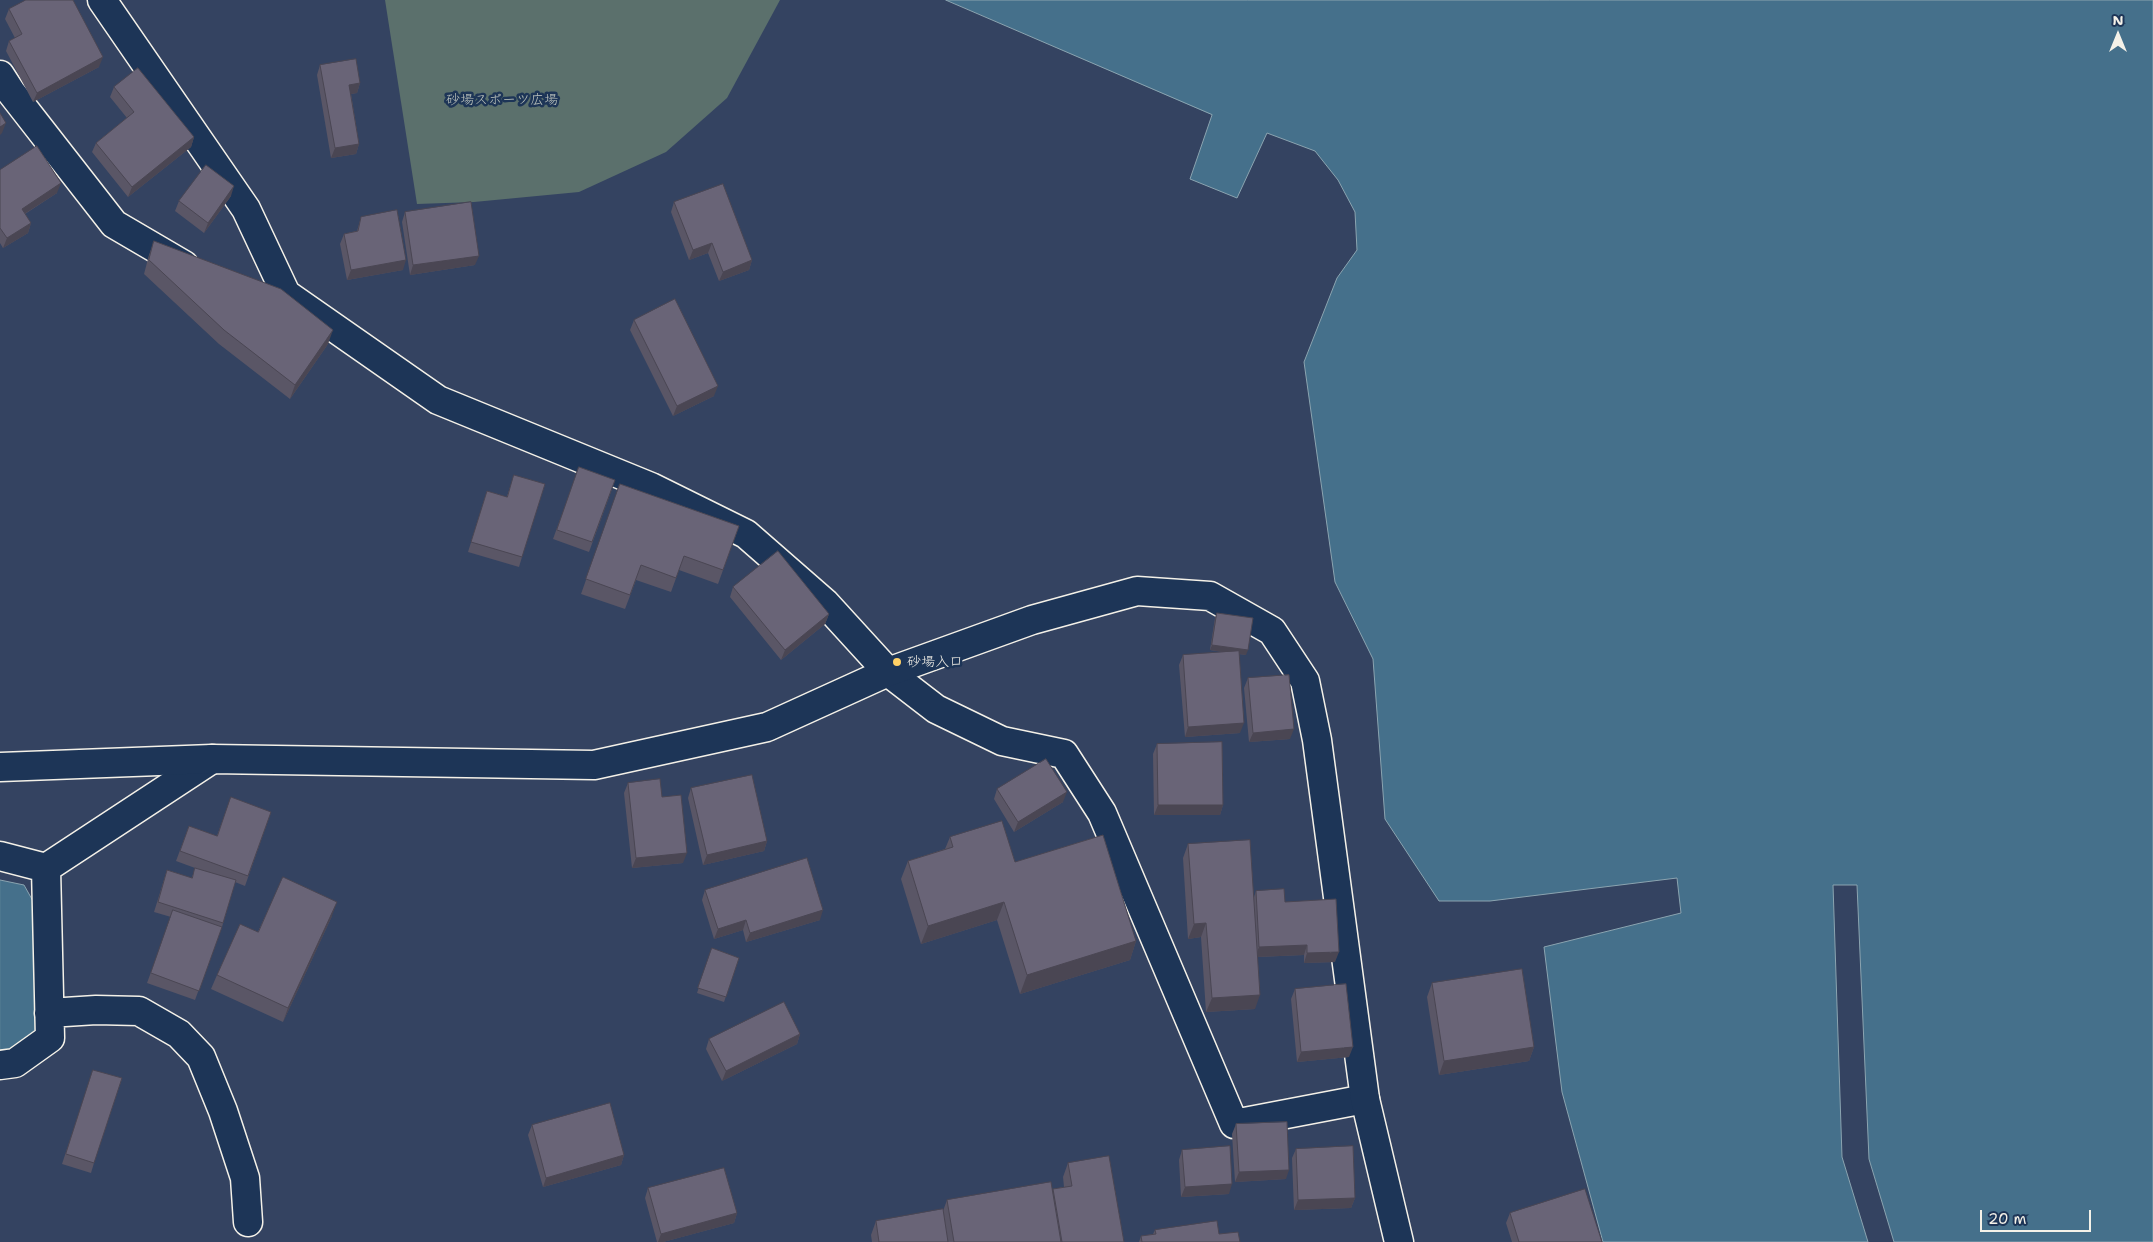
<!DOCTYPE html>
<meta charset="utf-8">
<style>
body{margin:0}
#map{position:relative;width:2153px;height:1242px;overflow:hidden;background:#344361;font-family:"Shantell Sans",sans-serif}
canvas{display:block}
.north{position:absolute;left:2093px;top:10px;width:50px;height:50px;-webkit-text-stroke:4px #1d3557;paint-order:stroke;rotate:0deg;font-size:14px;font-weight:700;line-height:20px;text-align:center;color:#f4f1e8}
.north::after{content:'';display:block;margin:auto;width:18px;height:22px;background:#f4f1e8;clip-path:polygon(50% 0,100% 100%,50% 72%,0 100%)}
.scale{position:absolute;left:1980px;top:1210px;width:111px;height:22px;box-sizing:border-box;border:2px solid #f4f1e8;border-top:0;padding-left:6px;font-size:15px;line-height:18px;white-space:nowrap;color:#f4f1e8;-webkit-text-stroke:4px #1d3557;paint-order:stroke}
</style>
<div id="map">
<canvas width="2153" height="1242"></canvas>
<div class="north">N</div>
<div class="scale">20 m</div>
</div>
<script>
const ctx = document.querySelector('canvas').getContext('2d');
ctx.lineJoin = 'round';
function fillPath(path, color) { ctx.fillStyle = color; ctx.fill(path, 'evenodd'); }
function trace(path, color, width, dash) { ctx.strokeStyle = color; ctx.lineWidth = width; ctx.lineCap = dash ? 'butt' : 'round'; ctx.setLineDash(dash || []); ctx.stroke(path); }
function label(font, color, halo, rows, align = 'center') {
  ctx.font = font + ' "Shantell Sans","Klee One",sans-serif'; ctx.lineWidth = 5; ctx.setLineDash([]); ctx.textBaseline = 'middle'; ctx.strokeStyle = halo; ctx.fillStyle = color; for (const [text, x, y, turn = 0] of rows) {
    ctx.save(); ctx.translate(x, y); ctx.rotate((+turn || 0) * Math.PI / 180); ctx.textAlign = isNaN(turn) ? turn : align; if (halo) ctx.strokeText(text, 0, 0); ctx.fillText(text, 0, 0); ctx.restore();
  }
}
const green = new Path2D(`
 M385,0H780L727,98L666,152L579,192L474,202L417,204Z`);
const water = new Path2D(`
 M946,0H2153V1242H1894L1869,1159L1857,885H1833L1842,1157L1868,1242H1603L1562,1092L1544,947L1681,913L1677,878L1490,901H1439L1385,819L1373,659L1335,582L1304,362L1337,278L1357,250L1355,212L1338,180L1315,151L1267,133L1237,198L1190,179L1212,115Z
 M0,880L24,885L38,910L36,1037L16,1049L0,1053Z`);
const minor = new Path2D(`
 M0,75L11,92L114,224L184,265
 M888,672L936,709L1002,741L1064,754L1102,813L1234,1124L1365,1099
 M0,856L46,868L50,1038L15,1063L0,1065
 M46,868L212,759
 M49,1013L96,1010L139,1011L179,1034L201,1057L223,1111L245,1178L248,1222`);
const tertiary = new Path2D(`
 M102,0L246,209L286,294L438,400L651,487L746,534L825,603L888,672
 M0,767L212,759L594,765L767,727L888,672L1032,620L1137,591L1210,596L1272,631L1305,681L1317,740L1365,1099L1399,1242`);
const wall = new Path2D(`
 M9,9L99,67L33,102L6,51L9,41L15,38L5,19Z
 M320,65L360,83L357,93L351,94L359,144L356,154L331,158L317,75Z
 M114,87L194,137L191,147L128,197L92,152L96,143L127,118L110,97Z
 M0,170L57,193L25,214L31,223L28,233L3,248L0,243Z
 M231,196L204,233L175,211L179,201Z
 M674,202L752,260L749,270L719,281L708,253L689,260L671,212Z
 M405,212L475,265L410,275L402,222Z
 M361,217L403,270L347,280L340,244L344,234L357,231Z
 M154,241L328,344L290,399L219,344L144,274L149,255Z
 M634,320L714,396L673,416L630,330Z
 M579,467L612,489L589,552L553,539Z
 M514,475L522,557L519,567L468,552L487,491L507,497Z
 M620,484L739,526L718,584L679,570L671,592L636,580L625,609L581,594Z
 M733,587L829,614L825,624L781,660L730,597Z
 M1217,613L1246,655L1239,654L1240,733L1185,737L1179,665L1183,655L1223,652L1210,650L1215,618Z
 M1248,678L1290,739L1249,742L1244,688Z
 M1157,744L1223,805L1220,815H1154L1153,754Z
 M628,783L662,797L683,863L632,868L624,793Z
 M691,788L767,841L764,851L703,865L688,798Z
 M997,789L1063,802L1014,832L994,799Z
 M271,812L245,886L235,882L222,927L195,1000L147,983L171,917L154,912L167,870L192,878L195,868L176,861L189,826L217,836Z
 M950,837L1015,862L1136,941L1130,960L1020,994L997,920L921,944L901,879L908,861L945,849Z
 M1188,844L1254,897L1256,891L1285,902L1335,962L1304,963V955L1258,957L1255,1009L1206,1012L1201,937L1188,939L1183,858Z
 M705,890L820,920L746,942L743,930L714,939L702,900Z
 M332,916L283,1022L211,989L217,975L258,932Z
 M712,948L739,958L724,1002L697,993Z
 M1432,983L1534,1047L1529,1061L1439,1075L1427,997Z
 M1295,989L1349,1057L1297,1062L1291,999Z
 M800,1034L797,1044L722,1081L706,1049L709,1039Z
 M93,1070L94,1163L91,1173L62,1164Z
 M1236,1124L1286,1179L1235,1182L1232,1134Z
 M532,1125L624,1155L621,1165L543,1187L528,1135Z
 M1296,1149L1355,1198L1351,1208L1294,1210L1292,1158Z
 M1182,1150L1229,1194L1181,1197L1179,1160Z
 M1068,1163L1124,1242H872L871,1235L876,1221L943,1211L947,1200L1052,1191L1053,1189L1064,1187L1063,1177Z
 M648,1188L737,1213L734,1223L663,1242H657L645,1198Z
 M1510,1213L1602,1242H1512L1506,1223Z
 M1155,1230L1219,1234L1240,1242H1139L1141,1236L1153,1234Z`);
const shadedWall = new Path2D(`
 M103,57L99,67L33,102L37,93Z
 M360,83L357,93L345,95L349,85Z
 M6,123L2,133L0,135V127Z
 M194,137L191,147L128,197L132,187Z
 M359,144L356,154L331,158L335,148Z
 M61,183L57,193L18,218L22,209Z
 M234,186L231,196L204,233L208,223Z
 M31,223L28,233L3,248L7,238Z
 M712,243L708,253L689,260L693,250Z
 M479,256L475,265L410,275L413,265Z
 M406,260L403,270L347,280L351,270Z
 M752,260L749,270L719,281L723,272Z
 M333,330L328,344L290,399L295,385Z
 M718,386L714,396L673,416L677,406Z
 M829,614L825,624L781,660L785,650Z
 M1212,645L1248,650L1246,655L1210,650Z
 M1244,723L1240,733L1185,737L1188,727Z
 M1294,729L1290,739L1249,742L1253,733Z
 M1067,792L1063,802L1014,832L1018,822Z
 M1158,805H1223L1220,815H1154Z
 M767,841L764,851L703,865L707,855Z
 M687,853L683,863L632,868L636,858Z
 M337,902L332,916L283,1022L288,1008Z
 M1004,902L997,920L921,944L928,926Z
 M823,910L820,920L746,942L750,933Z
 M746,920L743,930L714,939L718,929Z
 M1206,923L1201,937L1188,939L1194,924Z
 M1136,941L1130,960L1020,994L1027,975Z
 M1307,945L1304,955L1255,957L1259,947Z
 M1339,952L1335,962L1304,963L1307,953Z
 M1260,995L1255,1009L1206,1012L1212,998Z
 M800,1034L797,1044L722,1081L726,1071Z
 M1353,1047L1349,1057L1297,1062L1301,1052Z
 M1534,1047L1529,1061L1439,1075L1444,1061Z
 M624,1155L621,1165L543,1187L546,1178Z
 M1289,1170L1286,1179L1235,1182L1239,1172Z
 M1232,1184L1229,1194L1181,1197L1185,1187Z
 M1355,1198L1351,1208L1294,1210L1298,1200Z
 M737,1213L734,1223L663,1242H658L661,1234Z`);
const building = new Path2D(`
 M26,0H73L103,57L37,93L9,41L22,34L9,9Z
 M356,59L360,83L349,85L359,144L335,148L320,65Z
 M138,68L194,137L132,187L96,143L134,112L114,87Z
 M0,113L6,123L0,127Z
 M37,146L61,183L22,209L31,223L7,238L0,228V170Z
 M206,165L234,186L208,223L179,201Z
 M723,184L752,260L723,272L712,243L693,250L674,202Z
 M471,202L479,256L413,265L405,212Z
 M397,210L406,260L351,270L344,234L358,231L361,217Z
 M154,241L281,289L333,330L295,385L224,330L149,260Z
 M675,299L718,386L677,406L634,320Z
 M579,467L615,480L592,542L557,530Z
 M514,475L545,484L522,557L471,542L487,491L507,497Z
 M620,484L739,526L723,570L684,556L676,578L641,565L630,595L586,579Z
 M778,551L829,614L785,650L733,587Z
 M1217,613L1253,618L1248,650L1212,645Z
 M1239,651L1244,723L1188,727L1183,655Z
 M1289,675L1294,729L1253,733L1248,678Z
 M1222,742L1223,805H1158L1157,744Z
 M1046,759L1067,792L1018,822L997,789Z
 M752,775L767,841L707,855L691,788Z
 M660,779L662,797L681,795L687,853L636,858L628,783Z
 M231,797L271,812L248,876L180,851L189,826L217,836Z
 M1002,821L1015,862L1103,835L1136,941L1027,975L1004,902L928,926L908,861L953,847L950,837Z
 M1250,840L1260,995L1212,998L1206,923L1194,924L1188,844Z
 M807,858L823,910L750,933L746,920L718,929L705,890Z
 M195,868L236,880L223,923L158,902L167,870L192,878Z
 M283,877L337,902L288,1008L217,975L240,924L258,932Z
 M1284,889L1285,902L1336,899L1339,952L1307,953V945L1259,947L1256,891Z
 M173,910L222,927L199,991L151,973Z
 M712,948L739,958L726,997L698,988Z
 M1522,969L1534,1047L1444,1061L1432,983Z
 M1346,984L1353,1047L1301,1052L1295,989Z
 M784,1002L800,1034L726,1071L709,1039Z
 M93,1070L122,1078L94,1163L66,1154Z
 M610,1103L624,1155L546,1178L532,1125Z
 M1287,1122L1289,1170L1239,1172L1236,1124Z
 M1230,1146L1232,1184L1185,1187L1182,1150Z
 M1353,1146L1355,1198L1298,1200L1296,1149Z
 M1109,1156L1124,1242H1062L1053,1189L1072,1186L1068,1163Z
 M724,1168L737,1213L661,1234L648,1188Z
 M1051,1182L1061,1242H954L947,1200Z
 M1585,1189L1602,1242H1519L1510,1213Z
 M943,1209L948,1242H879L876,1221Z
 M1217,1221L1219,1234L1238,1232L1240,1242H1142L1141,1236L1156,1234L1155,1230Z`);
const markers = [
 [897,662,5,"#ffd166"]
];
const parkNames = [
 ["砂場スポーツ広場",502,100]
];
const poiNames = [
 ["砂場入口",907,662]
];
fillPath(green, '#5b706c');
fillPath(water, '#45708b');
trace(water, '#8ba4b0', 1);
trace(minor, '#f4f1e8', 31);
trace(tertiary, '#f4f1e8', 31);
trace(minor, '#1d3557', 28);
trace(tertiary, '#1d3557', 28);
fillPath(wall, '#5a5666');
fillPath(shadedWall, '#4a4653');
fillPath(building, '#696477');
trace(building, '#4a4653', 1);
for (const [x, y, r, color] of markers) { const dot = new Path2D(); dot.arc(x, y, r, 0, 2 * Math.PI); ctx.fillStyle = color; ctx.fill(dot); trace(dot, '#1d3557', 2); }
label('14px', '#bec4bd', '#1d3557', parkNames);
label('14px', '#f4f1e8', '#1d3557', poiNames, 'left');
</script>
